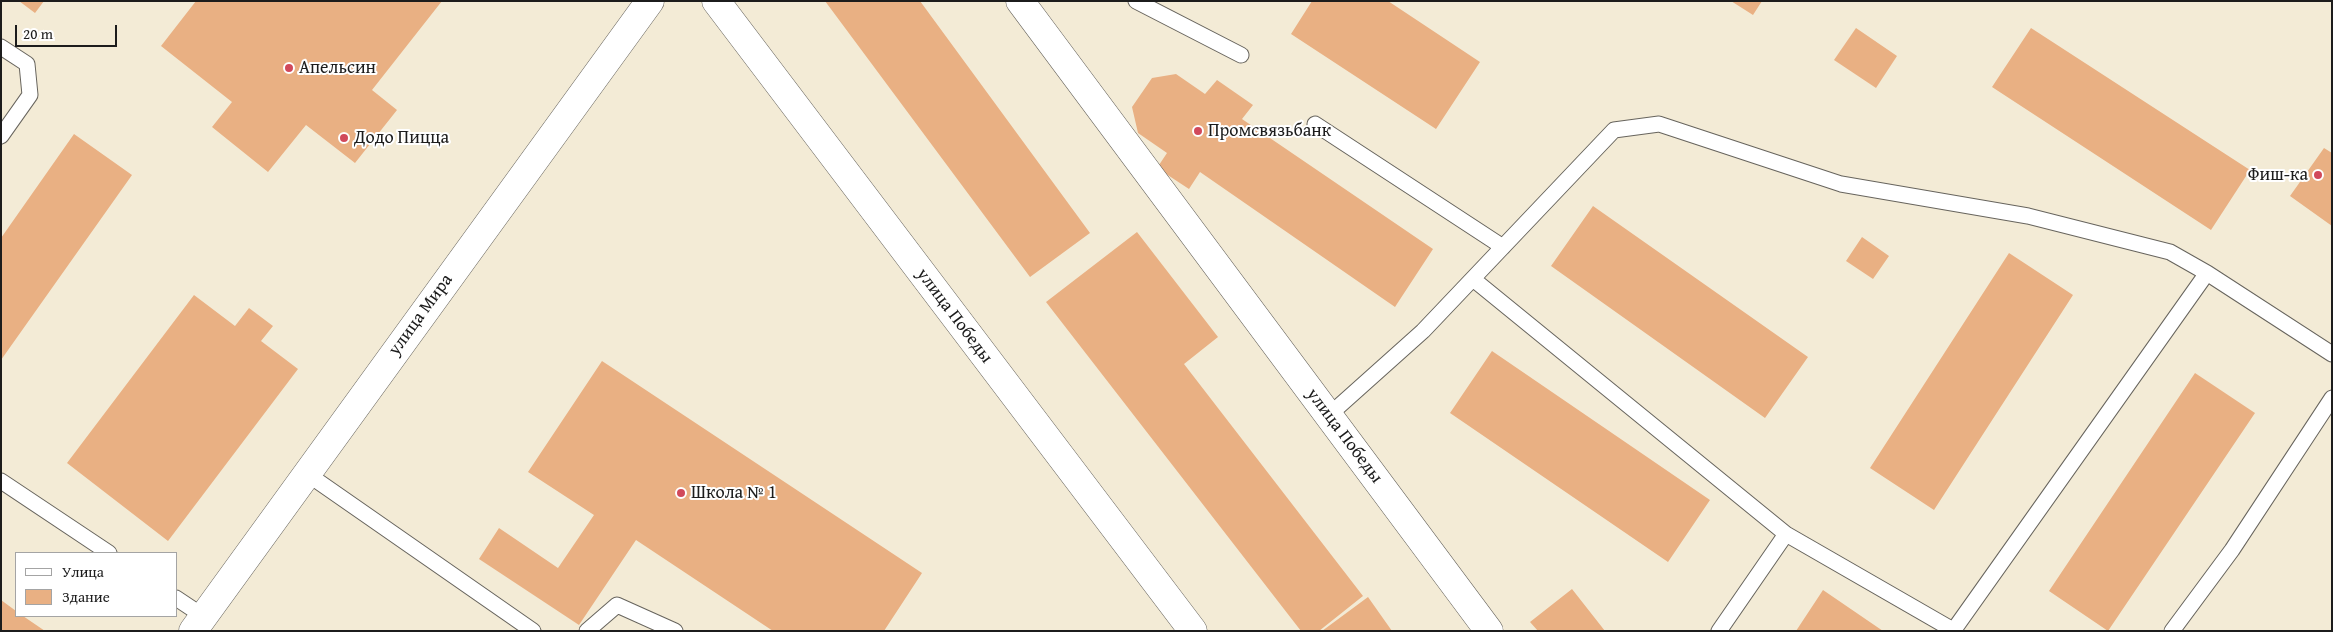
<!DOCTYPE html>
<meta charset="utf-8">
<style>
body{margin:0}
#map{position:relative;width:2333px;height:632px;overflow:hidden;background:#f3ebd6;font-family:"Gentium Book Plus",serif}
canvas{display:block}
.frame{position:absolute;inset:0;border:2px solid #1c1c1c;pointer-events:none}
.legend{position:absolute;left:15px;top:552px;width:162px;height:65px;box-sizing:border-box;background:#fff;border:1px solid #a4a4a4;margin:0;padding:6px 9px;list-style:none;font-size:15px;color:#1c1c1c}
.legend li{display:flex;align-items:center;gap:10px;height:25px}
.legend b{width:25px;border:1px solid #a4a4a4}
.scale{position:absolute;left:15px;top:25px;width:102px;height:22px;box-sizing:border-box;border:2px solid #1c1c1c;border-top:0;padding-left:6px;font-size:15px;line-height:18px;white-space:nowrap;color:#1c1c1c;-webkit-text-stroke:4px #fff;paint-order:stroke}
</style>
<div id="map">
<canvas width="2333" height="632"></canvas>
<div class="frame"></div>
<ul class="legend">
<li><b style="height:6px;background:#fff"></b>Улица</li>
<li><b style="height:14px;background:#e9b083"></b>Здание</li>
</ul>
<div class="scale">20 m</div>
</div>
<script>
const ctx = document.querySelector('canvas').getContext('2d');
ctx.lineJoin = 'round';
function fillPath(path, color) { ctx.fillStyle = color; ctx.fill(path, 'evenodd'); }
function trace(path, color, width, dash) { ctx.strokeStyle = color; ctx.lineWidth = width; ctx.lineCap = dash ? 'butt' : 'round'; ctx.setLineDash(dash || []); ctx.stroke(path); }
function label(font, color, halo, rows, align = 'center') {
  ctx.font = font + ' "Gentium Book Plus",serif'; ctx.lineWidth = 4; ctx.setLineDash([]); ctx.textBaseline = 'middle'; ctx.strokeStyle = halo; ctx.fillStyle = color; for (const [text, x, y, turn = 0] of rows) {
    ctx.save(); ctx.translate(x, y); ctx.rotate((+turn || 0) * Math.PI / 180); ctx.textAlign = isNaN(turn) ? turn : align; if (halo) ctx.strokeText(text, 0, 0); ctx.fillText(text, 0, 0); ctx.restore();
  }
}
const building = new Path2D(`
 M19,1H44L35,13Z
 M196,1H442L372,90L397,110L355,163L306,125L268,172L212,127L232,102L161,46Z
 M825,1H920L1090,233L1030,277Z
 M1312,1H1388L1480,62L1436,129L1291,34Z
 M1731,1H1762L1753,15Z
 M1856,28L1897,56L1876,88L1834,60Z
 M2031,28L2250,170L2211,230L1992,87Z
 M1176,74L1205,94L1217,80L1253,105L1242,119L1433,249L1395,307L1200,172L1189,189L1157,168L1167,153L1138,133L1132,107L1152,78Z
 M74,134L132,175L1,360V238Z
 M2324,148L2332,153V226L2290,196Z
 M1593,206L1808,357L1765,418L1551,266Z
 M1137,232L1218,337L1184,364L1363,596L1319,631H1301L1046,302Z
 M1862,237L1889,256L1873,279L1846,261Z
 M2009,253L2073,295L1934,510L1870,468Z
 M194,295L235,326L249,308L273,326L261,341L298,369L168,541L67,463Z
 M1492,351L1710,500L1668,562L1450,413Z
 M602,361L922,573L884,631H773L636,540L579,625L479,559L499,528L558,568L594,515L528,472Z
 M2195,373L2255,413L2108,631L2049,591Z
 M1572,589L1605,631H1538L1530,622Z
 M1823,590L1883,631H1796Z
 M1368,597L1392,631H1322Z
 M1,600L16,611V616H23L45,631H1Z`);
const service = new Path2D(`
 M1136,1L1241,55
 M1,47L27,64L30,95L1,136
 M1315,124L1503,247
 M1473,279L1786,534L1953,630
 M1328,416L1423,331L1614,130L1659,124L1841,184L2028,216L2170,252L2207,273L2332,354
 M306,473L533,631
 M1,481L109,553
 M176,598L203,616
 M587,631L617,605L675,631
 M1719,631L1786,534
 M1953,631L2207,273
 M2172,631L2232,550L2332,398`);
const minor = new Path2D(`
 M716,1L1193,631
 M1020,1L1489,631`);
const tertiary = new Path2D(`
 M193,631L650,1`);
const markers = [
 [289,68,5,"#d1495b"],
 [1198,131,5,"#d1495b"],
 [344,138,5,"#d1495b"],
 [2318,175,5,"#d1495b"],
 [681,493,5,"#d1495b"]
];
const poiNames = [
 ["Апельсин",299,68],
 ["Промсвязьбанк",1208,131],
 ["Додо Пицца",354,138],
 ["Фиш-ка",2308,175,"right"],
 ["Школа № 1",691,493]
];
const streetNames = [
 ["улица Мира",421,315,-54],
 ["улица Победы",954,316,53],
 ["улица Победы",1344,436,53]
];
fillPath(building, '#e9b083');
trace(service, '#67645d', 17);
trace(minor, '#67645d', 29);
trace(tertiary, '#67645d', 29);
trace(service, '#fff', 15);
trace(minor, '#fff', 28);
trace(tertiary, '#fff', 28);
for (const [x, y, r, color] of markers) { const dot = new Path2D(); dot.arc(x, y, r, 0, 2 * Math.PI); ctx.fillStyle = color; ctx.fill(dot); trace(dot, '#fff', 2); }
label('18px', '#1c1c1c', '#fff', poiNames, 'left');
label('18px', '#1c1c1c', '#fff', streetNames);
</script>
